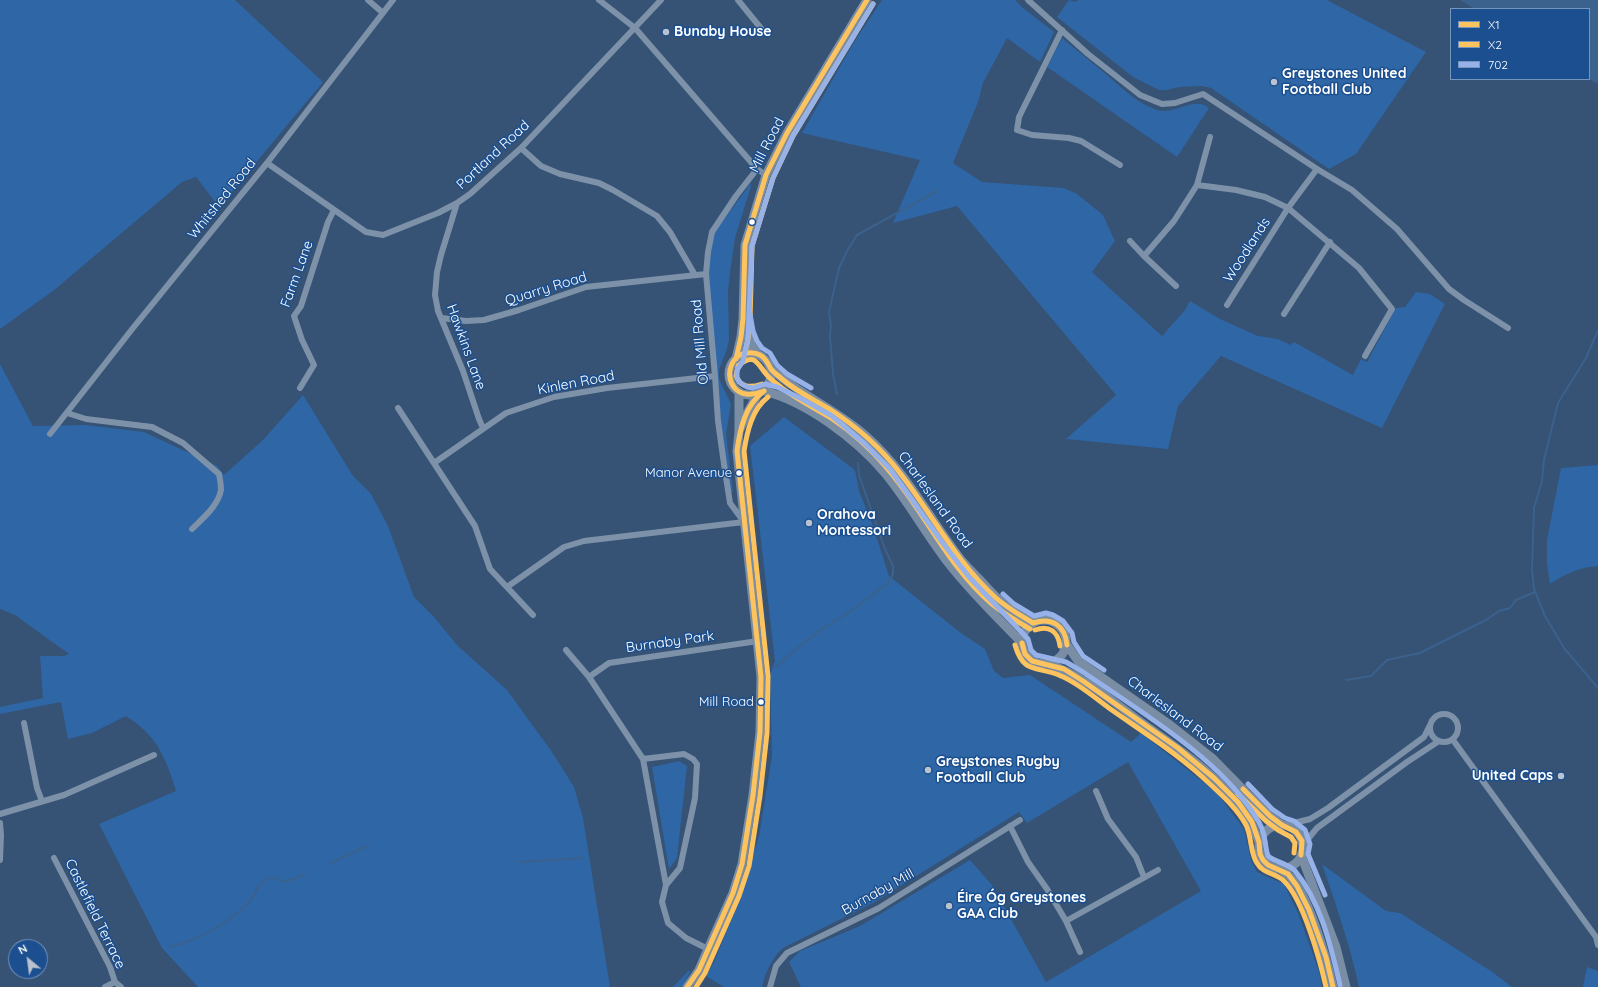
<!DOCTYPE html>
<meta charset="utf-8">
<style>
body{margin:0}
#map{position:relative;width:1598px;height:987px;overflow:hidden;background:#365274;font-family:Quicksand,sans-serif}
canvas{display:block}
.legend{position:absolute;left:1450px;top:8px;width:140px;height:72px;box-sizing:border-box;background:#1b4f8f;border:1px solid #7695bc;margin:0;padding:5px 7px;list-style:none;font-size:12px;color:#fff}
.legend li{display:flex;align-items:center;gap:8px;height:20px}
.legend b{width:20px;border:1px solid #7695bc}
.north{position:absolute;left:8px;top:939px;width:40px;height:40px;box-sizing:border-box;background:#1b4f8f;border:1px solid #7695bc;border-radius:50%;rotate:331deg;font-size:11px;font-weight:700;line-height:16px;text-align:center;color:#fff}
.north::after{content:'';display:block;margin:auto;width:14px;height:18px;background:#b9c2ce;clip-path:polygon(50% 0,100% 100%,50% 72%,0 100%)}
</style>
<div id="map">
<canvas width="1598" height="987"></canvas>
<ul class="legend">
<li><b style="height:5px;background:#fdc35f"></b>X1</li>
<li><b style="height:5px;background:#fdc35f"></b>X2</li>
<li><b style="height:5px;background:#97b2e8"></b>702</li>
</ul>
<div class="north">N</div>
</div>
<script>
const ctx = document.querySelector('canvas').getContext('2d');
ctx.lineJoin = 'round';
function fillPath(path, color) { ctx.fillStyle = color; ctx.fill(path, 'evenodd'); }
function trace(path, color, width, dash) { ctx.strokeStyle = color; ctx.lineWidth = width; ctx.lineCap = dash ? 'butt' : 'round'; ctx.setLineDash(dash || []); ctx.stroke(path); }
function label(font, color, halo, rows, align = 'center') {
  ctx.font = font + ' Quicksand,sans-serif'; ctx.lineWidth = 3; ctx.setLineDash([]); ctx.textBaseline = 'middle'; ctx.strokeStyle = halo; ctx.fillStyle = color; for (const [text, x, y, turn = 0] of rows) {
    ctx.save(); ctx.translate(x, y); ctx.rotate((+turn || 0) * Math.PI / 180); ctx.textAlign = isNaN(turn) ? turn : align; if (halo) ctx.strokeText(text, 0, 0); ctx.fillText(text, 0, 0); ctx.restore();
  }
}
const green = new Path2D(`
 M0,0H235L323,82L219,207L196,177L182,182L53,291L0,329Z
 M882,0H1015L1022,7L1054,32L1040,62L1007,38L983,83L978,102L953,163L982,182L1064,188L1077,194L1103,215L1115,241L1092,272L1162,336L1185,310L1190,301L1220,319L1258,336L1278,339L1291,345L1294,342L1353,375L1361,359L1367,362L1396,308L1405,307L1416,292L1430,294L1445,304L1382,428L1221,356L1178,406L1168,449L1066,439L1116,395L957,206L893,223L920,160L802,133L854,42Z
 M1069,0L1076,2L1078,0H1327L1426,52L1356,154L1329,169L1211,88L1202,86L1179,87L1167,90H1159L1133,77L1057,17Z
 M1062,38C1077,50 1092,63 1107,75C1122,88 1137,103 1157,110C1174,116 1194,95 1209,108L1177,157L1047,67Z
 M751,183V186L735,238L731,265L728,291L729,340L727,349L719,370V379L731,404L726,434L733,492H731L725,469L709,282V258L714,233Z
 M0,364L33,426L86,425L144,432L217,466L224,475L263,440L303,395L353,476L371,494L388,526L414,597L434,617L457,645L507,690L552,752L574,787L583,818L610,987H198L162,948L99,824L176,791C165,756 157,736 126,716L92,733L68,739L61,702L0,714V707L43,698L40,656H64L69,654L15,615L0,609Z
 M784,417L855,470L859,491L872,523L889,576L961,633L985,649L994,671L1003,678L1030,675L1131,742L1141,733L1217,793L1244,829L1251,860L1257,872L1284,884L1298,913L1319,971L1322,987H801L789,962L800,951L860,926L970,860L992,885L1046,982L1201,891L1128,762L1027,823L1019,812L873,903L783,948C772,958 765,973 762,987H724L706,976L714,962L735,910L759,836L772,756L770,675L775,661L750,446Z
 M1598,465V566C1580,567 1565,574 1550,584L1547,564V540L1561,468Z
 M679,761L687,766L677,858L669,869L652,767Z
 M1322,864L1386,911L1400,913L1491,971L1512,987H1359C1350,945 1336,905 1322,864Z
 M1587,967L1598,971V987H1583Z
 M689,970L690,972L682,987H673Z`);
const water = new Path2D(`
 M1460,0H1598V84L1589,79V9H1475Z`);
const stream = new Path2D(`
 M1598,330L1586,358L1558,403L1544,460L1542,481L1534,508L1532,569L1534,589L1545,616L1564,648L1598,688
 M837,394L833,374L830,336L831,325L829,312L839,268L847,251L857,235L937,191
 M776,667L789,655L823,628L844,616L888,583L893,574V566L885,549L859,475L858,463
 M1346,680L1371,676L1387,660L1420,653L1486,620L1499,611L1510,608L1516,600L1535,592
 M519,862L583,858
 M331,863L369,845
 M170,947C198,940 230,923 249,902C256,896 257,884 265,880C272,875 278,878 284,882L305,875`);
const street = new Path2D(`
 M368,0L383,13
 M599,0L635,28L757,169L766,175
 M738,0L764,32
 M1028,0L1088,54L1140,95L1162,104L1175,103L1203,94L1317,169L1352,190L1397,229L1449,289L1464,300L1508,328
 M1062,30L1019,117L1017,130L1032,135L1069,138L1081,141L1120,165
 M1210,137L1197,185L1236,190L1265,197L1288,208L1359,268L1392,309L1365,356
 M521,148L541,166L560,174L599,183L613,190L657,216L670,232L695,275
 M267,163L366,232L383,235L438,213L457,203L470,194L521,148L661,0
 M457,203L441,255L437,272L435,295L438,311L463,371L479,419L483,428
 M1130,241L1144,256
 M1176,286L1144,256L1174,221L1197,185
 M1227,305L1288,208L1317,169
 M1284,314L1330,242
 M442,318L466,321L484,320L519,310L586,287L706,274
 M300,388L314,365L302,340L294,316L301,306L328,222L334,210
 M398,408L475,526L490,569L533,615
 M67,413L86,419L152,427L183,443L219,474C220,479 221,485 221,490C218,506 203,518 192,529
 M50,434L133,328L267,163L393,0
 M434,463L506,413L554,397L607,388L715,376
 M507,587L564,547L584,541L744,522L730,503L724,464L718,421L715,376L706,274L708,252L712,232L736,196L757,169
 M566,650L589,677L643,759L666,885L662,902L668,923L686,938L708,949
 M589,677L609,663L758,641
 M1430 728a14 14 0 1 1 28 0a14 14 0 1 1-28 0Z
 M24,723L37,788L42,801
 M1453,740L1596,937L1598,945
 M643,759L684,754L693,759L697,764L695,798L680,868L666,885
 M1096,791L1108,819L1136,857L1144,877
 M0,814L64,795L154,755
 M0,823L1,835L0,860
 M1286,825L1310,819L1328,808L1424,737L1430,725
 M1010,826L1028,862L1047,889L1066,921L1080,952
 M1303,845L1317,828L1407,762L1439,741
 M54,858L110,967L115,982L121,987
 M1066,921L1158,870
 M105,987L115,982
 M770,987L776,966L787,953L879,908L1020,820`);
const secondary = new Path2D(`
 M744,324L751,345L757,353
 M729 374a21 21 0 1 1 42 0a21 21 0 1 1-42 0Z
 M736,359L741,337L743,319L745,245L766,175L787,133L867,0
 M771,369C800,395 837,410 866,436C906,471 930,520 962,561C968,568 975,575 981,581C997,599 1011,613 1033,623
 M764,391C807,402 856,439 885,473C909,502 927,536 950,565C972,593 998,618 1022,643
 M740,429L749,410L758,394
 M1022 642a22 22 0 1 1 44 0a22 22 0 1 1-44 0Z
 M1067,645L1078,661L1170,725L1212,758L1267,814L1282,825
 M1048,664C1083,675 1116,704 1146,726C1178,749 1211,771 1237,802C1248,814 1254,827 1259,842
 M1259 847a22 22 0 1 1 44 0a22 22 0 1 1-44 0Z
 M1301,855L1336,947L1346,987
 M1279,869C1281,870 1285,872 1287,874C1308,890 1327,961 1333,987
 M687,987L699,970L708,949L733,893L742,864L753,795L760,732L761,677L737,451L739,432V392`);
const bus1 = new Path2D(`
 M736,359L741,337L743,319L745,245L766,175L787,133L867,0
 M764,391C758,393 753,395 746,394C727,391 724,365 740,355C746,352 755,352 760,355C766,358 768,364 771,369C774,373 779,376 782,379C797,392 815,400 831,410C857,427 881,448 900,473C932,514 956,562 996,598C1007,608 1020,615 1033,623
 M1033,623C1052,617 1065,625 1067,645
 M1022,643L1025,654L1032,661L1064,669L1083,681L1178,748L1214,778L1238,802L1252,822L1259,842L1260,854L1263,860L1268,865L1288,874L1297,886L1309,910L1326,957L1333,987
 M1243,789L1270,816L1282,825L1296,832L1302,841L1301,855
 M687,987L699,970L733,893L742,864L753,795L760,732L761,677L737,451C740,429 745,405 764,391`);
const bus2 = new Path2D(`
 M743,361L748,339L750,320L752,246L773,178L793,136L873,4
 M762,384C750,388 741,388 736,376L738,366C754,352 757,363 766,374C770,379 777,384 782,388C798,400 815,408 831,418C852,432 870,448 886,467C924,510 947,566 992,604C1004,614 1016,621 1030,629
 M1035,630C1049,625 1058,631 1060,646
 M1015,645C1024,676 1038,665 1061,676C1078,683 1094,697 1109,708C1143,732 1180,755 1210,784C1223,796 1238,810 1246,825C1252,837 1250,853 1257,863C1263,874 1276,873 1284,881C1303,899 1320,960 1326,987
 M1238,794L1266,821L1278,830L1291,837L1295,843L1294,853
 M696,987L705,973L739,896L749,866L760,796L767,733L768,676L744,451C747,432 752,409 768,397`);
const bus3 = new Path2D(`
 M873,4L793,136L773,178L752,246L748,338L743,361L737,370V377L739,382L747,387L753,388L765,384L777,387L802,399L832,416L864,443L890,469L942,542L969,577L1028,639L1031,650L1036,655L1066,662L1083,672C1138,710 1219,758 1255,816C1260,823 1264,832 1265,841C1266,846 1266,851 1268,856C1276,863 1288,863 1295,871C1321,902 1331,947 1340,985
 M750,314L753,331L757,341L762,348L770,353L777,365L787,374L811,388
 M1003,594L1014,604L1034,616L1046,613L1053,615L1063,621L1072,633L1074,642L1083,656L1104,670
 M1248,784L1272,809L1285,818L1294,821L1305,830L1310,844L1308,854L1325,895`);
const markers = [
 [666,32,4,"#b9c2ce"],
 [1274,82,4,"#b9c2ce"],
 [752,222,3.5,"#fff"],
 [739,473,3.5,"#fff"],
 [809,523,4,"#b9c2ce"],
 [761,702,3.5,"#fff"],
 [928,770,4,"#b9c2ce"],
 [1561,776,4,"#b9c2ce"],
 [949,906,4,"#b9c2ce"]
];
const busNames = [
 ["Manor Avenue",732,473],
 ["Mill Road",754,702]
];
const poiNames = [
 ["Bunaby House",674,32],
 ["Greystones United",1282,74],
 ["Football Club",1282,90],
 ["Orahova",817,515],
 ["Montessori",817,531],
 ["Greystones Rugby",936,762],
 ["Football Club",936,778],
 ["United Caps",1553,776,"right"],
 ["Éire Óg Greystones",957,898],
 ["GAA Club",957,914]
];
const streetNames = [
 ["Mill Road",767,145,-63],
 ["Portland Road",493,155,-43],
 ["Whitshed Road",222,199,-51],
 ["Woodlands",1247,250,-57],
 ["Farm Lane",297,274,-70],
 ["Quarry Road",546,289,-17],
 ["Old Mill Road",700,342,-95],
 ["Hawkins Lane",466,347,70],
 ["Kinlen Road",576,383,-11],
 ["Charlesland Road",935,500,54],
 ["Burnaby Park",670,642,-8],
 ["Charlesland Road",1175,714,37],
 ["Burnaby Mill",878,892,-29],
 ["Castlefield Terrace",95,914,64]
];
fillPath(green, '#2f66a5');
fillPath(water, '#3b618d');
trace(stream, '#3b618d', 2);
trace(street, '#7d92a8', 6);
trace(secondary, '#798da4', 9);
trace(bus1, '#fdc35f', 5);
trace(bus2, '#fdc35f', 5);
trace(bus3, '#97b2e8', 5);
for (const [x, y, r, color] of markers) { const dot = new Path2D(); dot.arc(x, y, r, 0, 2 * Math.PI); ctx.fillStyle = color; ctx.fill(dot); trace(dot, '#1b4f8f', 1.5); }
label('13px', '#fff', '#1b4f8f', busNames, 'right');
label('bold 14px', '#fff', '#1b4f8f', poiNames, 'left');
label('14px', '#fff', '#1b4f8f', streetNames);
</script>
